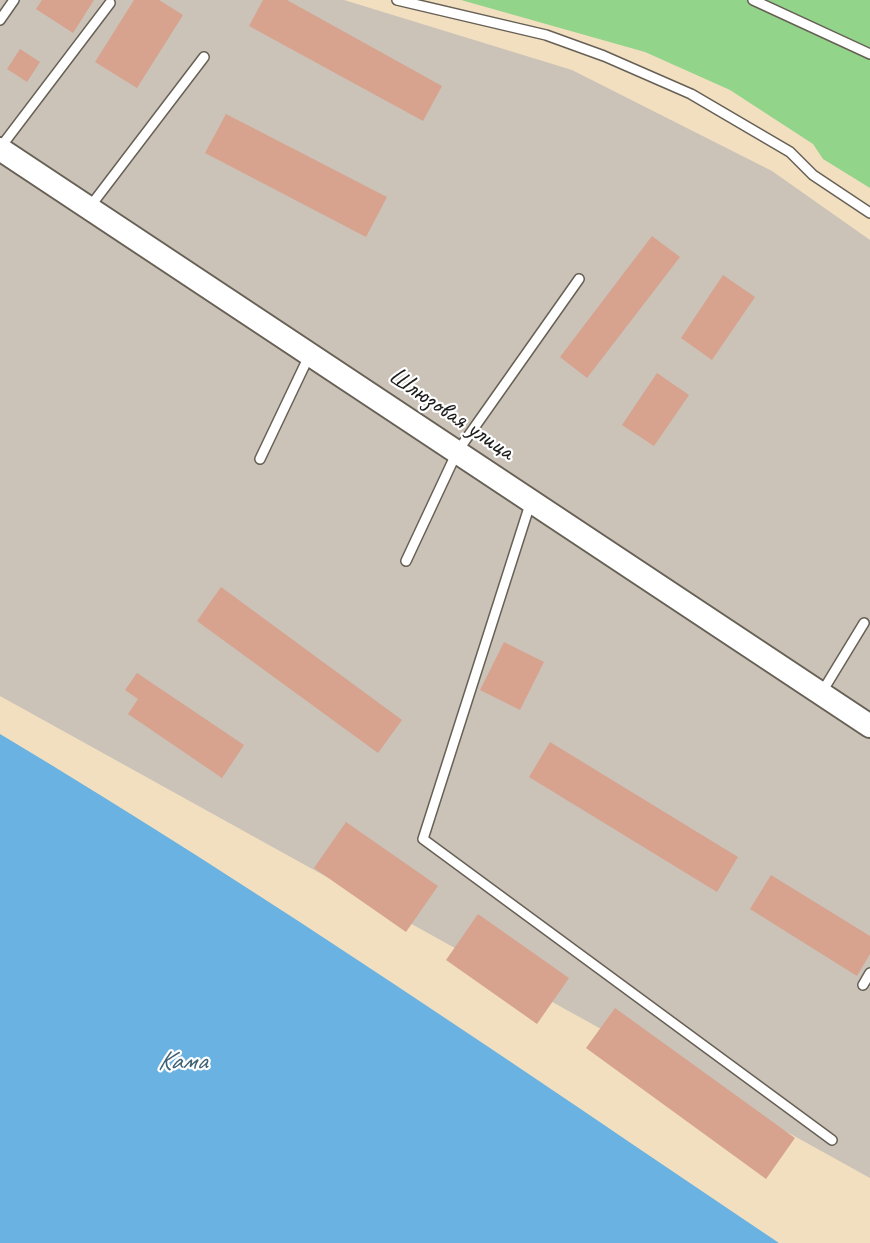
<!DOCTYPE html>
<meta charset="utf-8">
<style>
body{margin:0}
canvas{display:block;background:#f1dfc0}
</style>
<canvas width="870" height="1243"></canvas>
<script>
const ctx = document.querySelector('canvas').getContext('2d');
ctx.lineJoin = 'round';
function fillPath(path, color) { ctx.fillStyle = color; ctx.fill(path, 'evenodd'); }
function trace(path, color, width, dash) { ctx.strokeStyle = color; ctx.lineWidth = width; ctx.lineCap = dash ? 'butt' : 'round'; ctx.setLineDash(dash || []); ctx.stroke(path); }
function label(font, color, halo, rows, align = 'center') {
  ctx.font = font + ' Caveat,sans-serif'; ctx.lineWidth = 4.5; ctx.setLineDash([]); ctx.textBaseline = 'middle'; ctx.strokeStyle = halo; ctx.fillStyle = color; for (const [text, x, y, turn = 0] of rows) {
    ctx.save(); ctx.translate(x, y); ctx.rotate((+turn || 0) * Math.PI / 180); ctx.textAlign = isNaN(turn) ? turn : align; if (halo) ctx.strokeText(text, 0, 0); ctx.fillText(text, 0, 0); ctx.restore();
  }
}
const industrial = new Path2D(`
 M0,0H344L572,70L772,171L870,240V1178L0,696Z`);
const green = new Path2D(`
 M461,0H870V188L823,159L813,144L730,90L645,52Z`);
const water = new Path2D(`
 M0,734C266,893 522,1070 779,1243H0Z`);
const building = new Path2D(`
 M42,0H94L73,33L36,9Z
 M134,0H159L183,15L137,88L95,62Z
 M263,0H287L442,86L423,121L249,26Z
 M20,49L40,62L27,82L7,69Z
 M226,114L387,197L366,237L205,153Z
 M652,236L680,257L587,378L560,357Z
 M723,275L755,297L712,360L681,338Z
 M657,373L689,395L654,446L622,425Z
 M221,587L402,720L378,753L197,621Z
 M504,642L544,662L520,710L480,690Z
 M137,673L244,745L222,778L128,714L138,699L125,690Z
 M550,742L738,857L717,892L529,777Z
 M346,822L438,886L406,932L314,868Z
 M771,875L870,936V954L857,976L750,909Z
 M478,914L569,978L537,1024L446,960Z
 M615,1008L795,1138L766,1179L586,1048Z`);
const service = new Path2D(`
 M397,0L546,35L604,56L691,94L790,152L813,175L870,213
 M753,0L870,54
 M0,20L14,0
 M0,148L110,3
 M89,208L204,57
 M260,459L309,356
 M531,501L423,839L832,1140
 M406,561L457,452L579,279
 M822,692L864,623
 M863,985L870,973`);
const tertiary = new Path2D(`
 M0,149L870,726`);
const streetNames = [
 ["Шлюзовая улица",451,414,34]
];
const waterNames = [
 ["Кама",182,1062]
];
fillPath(industrial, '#cbc2b8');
fillPath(green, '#93d48b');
fillPath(water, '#6ab2e2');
fillPath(building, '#d7a38f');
trace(service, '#676055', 12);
trace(tertiary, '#676055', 26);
trace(service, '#fff', 9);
trace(tertiary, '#fff', 22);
label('26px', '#1c1c1c', '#fff', streetNames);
label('italic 27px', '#3f6075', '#fff', waterNames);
</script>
